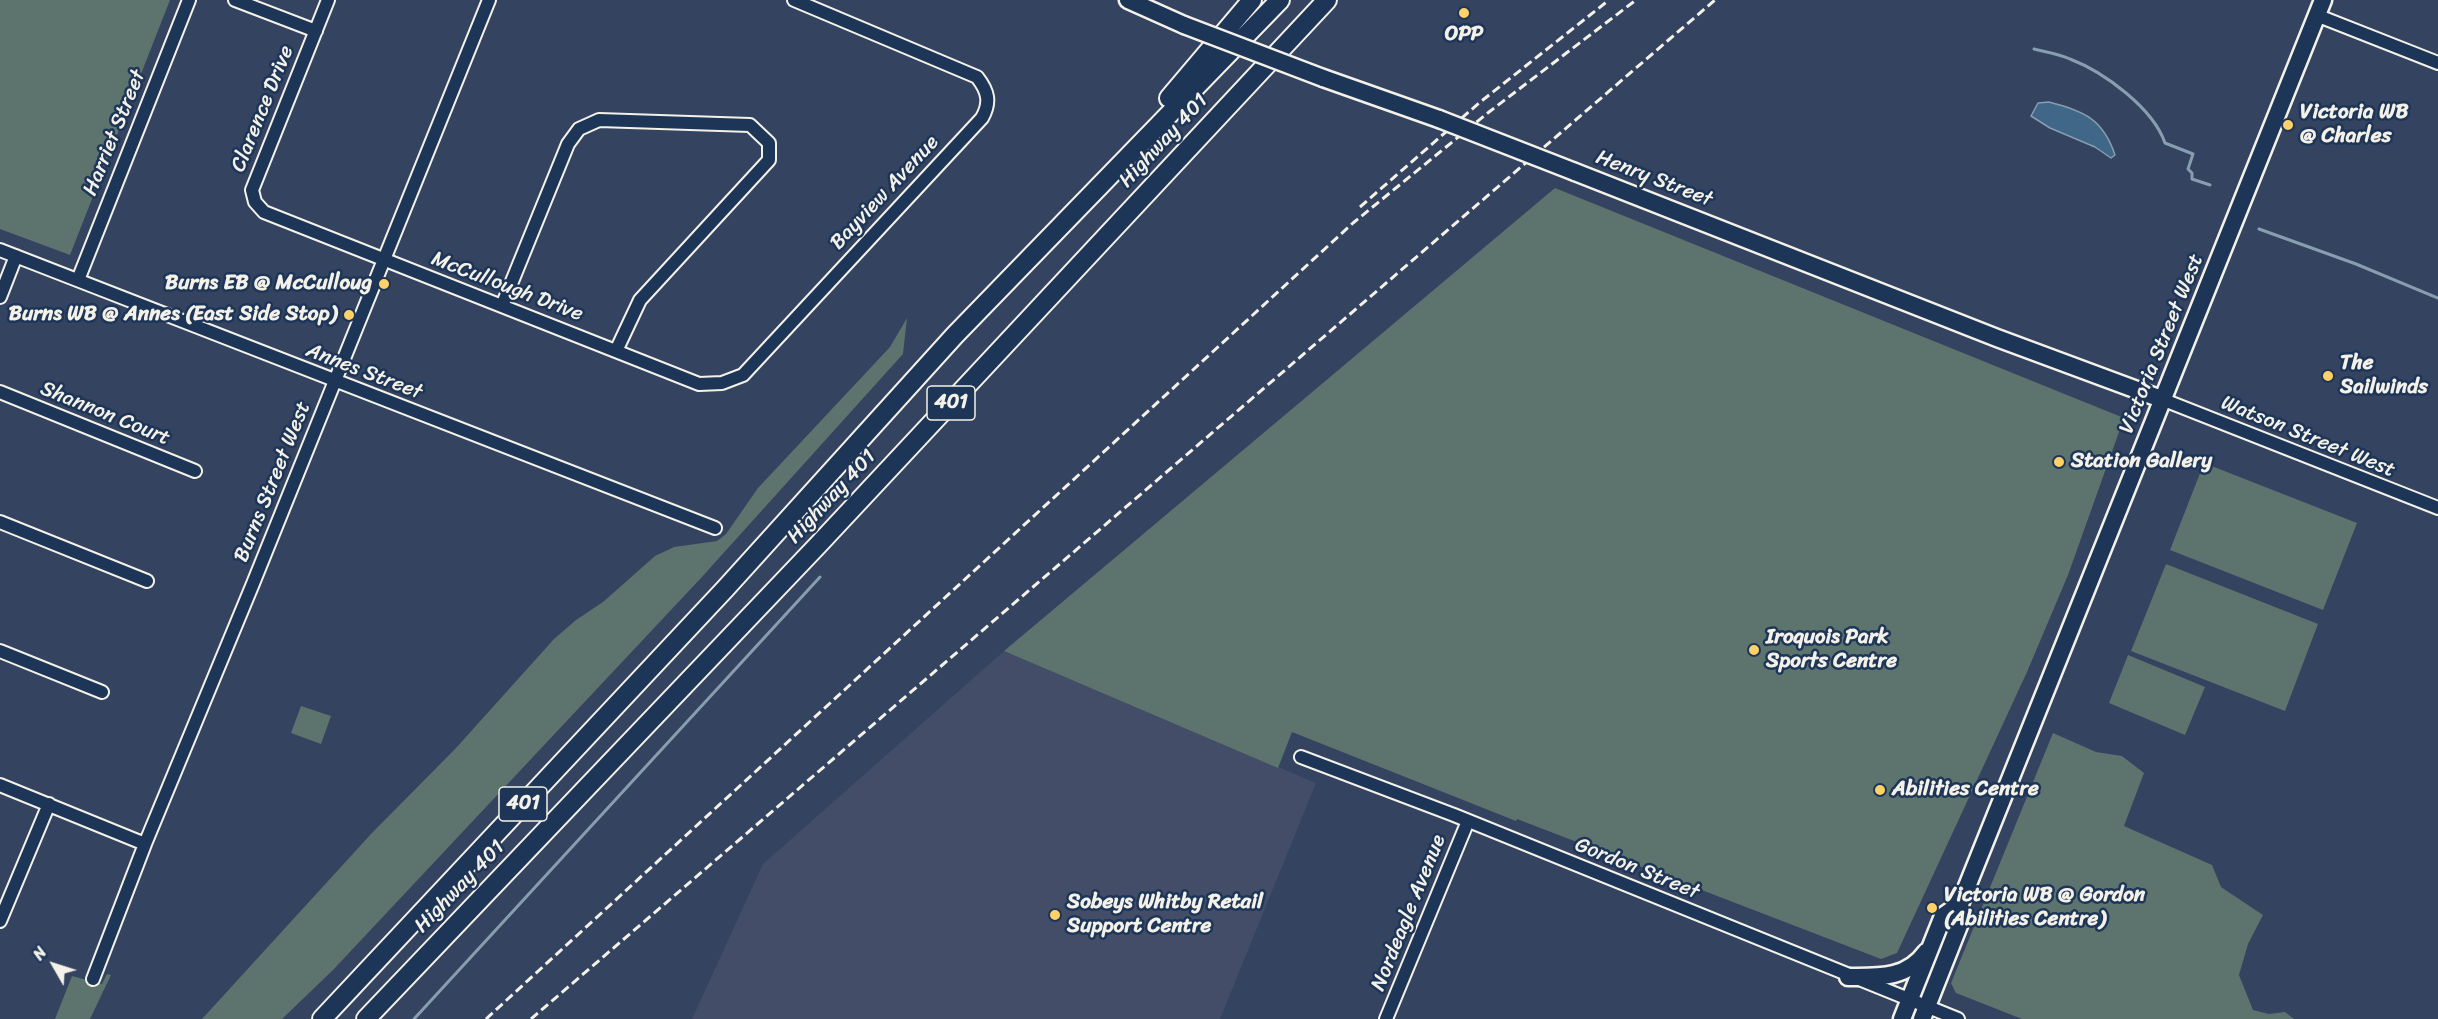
<!DOCTYPE html>
<style>
body{margin:0}
#map{position:relative;width:2438px;height:1019px;overflow:hidden;background:#344360;font-family:Sriracha,sans-serif}
canvas{display:block}
.north{position:absolute;left:24px;top:935px;width:60px;height:60px;-webkit-text-stroke:4px #1d3557;paint-order:stroke;rotate:309deg;font-size:16px;font-weight:700;line-height:24px;text-align:center;color:#f4f1e8}
.north::after{content:'';display:block;margin:auto;width:21px;height:27px;background:#f4f1e8;clip-path:polygon(50% 0,100% 100%,50% 72%,0 100%)}
</style>
<div id="map">
<canvas width="2438" height="1019"></canvas>
<div class="north">N</div>
</div>
<script>
const ctx = document.querySelector('canvas').getContext('2d');
ctx.lineJoin = 'round';
function fillPath(path, color) { ctx.fillStyle = color; ctx.fill(path, 'evenodd'); }
function trace(path, color, width, dash) { ctx.strokeStyle = color; ctx.lineWidth = width; ctx.lineCap = dash ? 'butt' : 'round'; ctx.setLineDash(dash || []); ctx.stroke(path); }
function label(font, color, halo, rows, align = 'center') {
  ctx.font = font + ' Sriracha,sans-serif'; ctx.lineWidth = 5; ctx.setLineDash([]); ctx.textBaseline = 'middle'; ctx.strokeStyle = halo; ctx.fillStyle = color; for (const [text, x, y, turn = 0] of rows) {
    ctx.save(); ctx.translate(x, y); ctx.rotate((+turn || 0) * Math.PI / 180); ctx.textAlign = isNaN(turn) ? turn : align; if (halo) ctx.strokeText(text, 0, 0); ctx.fillText(text, 0, 0); ctx.restore();
  }
}
const built = new Path2D(`
 M1004,651L1316,783L1220,1019H692L763,864Z`);
const green = new Path2D(`
 M0,0H170L70,255L0,229Z
 M1555,188L2124,418L2068,575L2027,672L1897,953L1881,959L1517,819L1516,821L1292,732L1278,768L1004,651Z
 M907,318L903,354L701,578L333,970L282,1019H202L371,834L456,748L554,639L576,620L603,602L655,556L674,547L717,541L726,534L758,488L890,347Z
 M2204,463L2357,523L2323,610L2170,550Z
 M2166,564L2318,624L2285,711L2131,651Z
 M2128,655L2205,687L2185,735L2109,703Z
 M301,706L331,716L321,744L291,733Z
 M2053,733L2096,752L2122,756L2144,773L2124,826L2212,865L2221,887L2263,915L2248,944L2239,975L2253,1010L2269,1014L2285,1012L2294,1019H2022L1956,993L1951,983Z
 M107,974L111,975L90,1019H55L72,976L102,984Z`);
const water = new Path2D(`
 M2049,102C2084,111 2103,119 2115,155L2111,158L2095,147L2050,128L2031,116L2038,103Z`);
const stream = new Path2D(`
 M2034,49C2046,52 2059,54 2070,59C2104,72 2153,108 2165,143L2193,154L2188,169L2192,173V179L2210,185
 M2259,229L2356,264L2438,298
 M414,1019L820,577`);
const minor = new Path2D(`
 M235,0L316,31
 M328,0L252,190L255,202L264,212L699,384L722,383L743,375L982,118C991,102 988,91 977,77L794,0
 M2316,15L2438,63
 M0,250L715,528
 M78,280L189,0
 M0,297L16,256
 M502,306L568,144L579,129L599,120L750,125L769,143V160L640,300L616,351
 M0,392L195,471
 M2164,400L2438,508
 M0,522L147,581
 M0,651L102,692
 M1301,757L1454,815L1958,1019
 M0,785L145,844
 M0,921L49,804
 M93,979L145,844L252,586L489,0
 M1386,1019L1468,821`);
const major = new Path2D(`
 M1128,0L1184,25
 M1323,78L1439,119
 M1575,172L1997,338L2164,400
 M1848,977C1878,977 1907,979 1926,952
 M1902,1019L1943,916L1960,904
 M1922,1019L1962,918L1960,904L2323,0`);
const highway = new Path2D(`
 M1169,98L1252,0
 M322,1019L725,589L955,335L1280,0
 M366,1019L818,545L1327,0`);
const rail = new Path2D(`
 M1360,207L1479,103L1609,0
 M486,1019L1353,223L1489,112L1636,0
 M531,1019L1715,0`);
const majorBridge = new Path2D(`
 M1184,25L1323,78
 M1439,119L1575,172`);
const markers = [
 [1464,13,6,"#ffd166"],
 [2288,125,6,"#ffd166"],
 [384,284,6,"#ffd166"],
 [349,315,6,"#ffd166"],
 [2328,376,6,"#ffd166"],
 [2059,462,6,"#ffd166"],
 [1754,650,6,"#ffd166"],
 [1880,790,6,"#ffd166"],
 [1932,908,6,"#ffd166"],
 [1055,915,6,"#ffd166"]
];
const shields = [
 [951,403,48],
 [523,804,48]
];
const shieldNames = [
 ["401",951,403],
 ["401",523,804]
];
const poiNames = [
 ["OPP",1464,35,"center"],
 ["Victoria WB",2300,113],
 ["@ Charles",2300,137],
 ["Burns EB @ McCulloug",372,284,"right"],
 ["Burns WB @ Annes (East Side Stop)",337,315,"right"],
 ["The",2340,364],
 ["Sailwinds",2340,388],
 ["Station Gallery",2071,462],
 ["Iroquois Park",1766,638],
 ["Sports Centre",1766,662],
 ["Abilities Centre",1892,790],
 ["Victoria WB @ Gordon",1944,896],
 ["(Abilities Centre)",1944,920],
 ["Sobeys Whitby Retail",1067,903],
 ["Support Centre",1067,927]
];
const streetNames = [
 ["Clarence Drive",263,109,-68],
 ["Harriet Street",115,133,-68],
 ["Highway 401",1164,141,-47],
 ["Henry Street",1654,179,21],
 ["Bayview Avenue",885,193,-47],
 ["McCullough Drive",507,287,21],
 ["Victoria Street West",2162,344,-68],
 ["Annes Street",364,372,21],
 ["Shannon Court",105,414,22],
 ["Watson Street West",2308,437,22],
 ["Burns Street West",273,482,-68],
 ["Highway 401",832,497,-47],
 ["Gordon Street",1637,869,22],
 ["Highway 401",460,887,-46],
 ["Nordeagle Avenue",1409,913,-68]
];
fillPath(built, '#444d67');
fillPath(green, '#5d736e');
fillPath(water, '#406787');
trace(water, '#889eae', 1.5);
trace(stream, '#889eae', 3);
trace(minor, '#f4f1e8', 16);
trace(major, '#f4f1e8', 21);
trace(highway, '#f4f1e8', 22);
trace(minor, '#1d3557', 12);
trace(major, '#1d3557', 16);
trace(highway, '#1d3557', 18);
trace(rail, '#f4f1e8', 3, [9, 4.5]);
trace(majorBridge, '#f4f1e8', 21, []);
trace(majorBridge, '#1d3557', 16);
for (const [x, y, r, color] of markers) { const dot = new Path2D(); dot.arc(x, y, r, 0, 2 * Math.PI); ctx.fillStyle = color; ctx.fill(dot); trace(dot, '#1d3557', 2); }
for (const [x, y, w] of shields) { const box = new Path2D(); box.roundRect(x - w / 2, y - 17, w, 34, 4.5); ctx.fillStyle = '#1d3557'; ctx.fill(box); trace(box, '#f4f1e8', 1.5); }
label('bold 20px', '#f4f1e8', null, shieldNames);
label('bold 21px', '#f4f1e8', '#1d3557', poiNames, 'left');
label('21px', '#f4f1e8', '#1d3557', streetNames);
</script>
